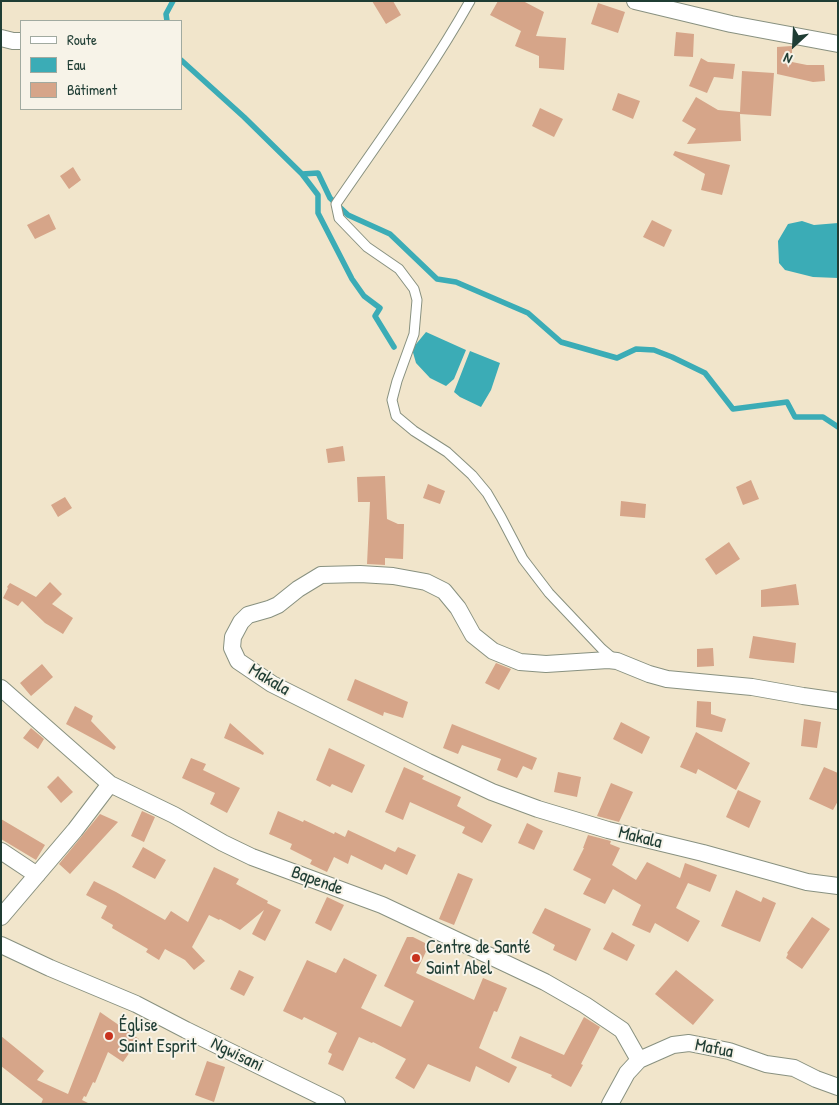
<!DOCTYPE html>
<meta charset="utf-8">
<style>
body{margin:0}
#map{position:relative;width:839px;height:1105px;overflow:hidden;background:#f1e5cb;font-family:"Patrick Hand",sans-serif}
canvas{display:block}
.frame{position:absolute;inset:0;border:2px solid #1f3d34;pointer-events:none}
.legend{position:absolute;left:20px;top:20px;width:162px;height:90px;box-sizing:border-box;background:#f7f3e8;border:1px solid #a1aaa0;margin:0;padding:6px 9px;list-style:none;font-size:15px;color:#1f3d34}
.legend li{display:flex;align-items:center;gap:10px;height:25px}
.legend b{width:25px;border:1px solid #a1aaa0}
.north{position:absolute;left:769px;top:20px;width:50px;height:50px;-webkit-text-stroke:4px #f7f3e8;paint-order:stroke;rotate:205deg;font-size:14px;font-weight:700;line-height:20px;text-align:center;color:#1f3d34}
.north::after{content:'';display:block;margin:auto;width:18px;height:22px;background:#1f3d34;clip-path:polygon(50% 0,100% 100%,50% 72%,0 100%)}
</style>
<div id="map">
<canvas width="839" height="1105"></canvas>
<div class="frame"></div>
<ul class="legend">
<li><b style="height:6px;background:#fff"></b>Route</li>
<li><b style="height:14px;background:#3bacb6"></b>Eau</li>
<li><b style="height:14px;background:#d6a589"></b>Bâtiment</li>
</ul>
<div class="north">N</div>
</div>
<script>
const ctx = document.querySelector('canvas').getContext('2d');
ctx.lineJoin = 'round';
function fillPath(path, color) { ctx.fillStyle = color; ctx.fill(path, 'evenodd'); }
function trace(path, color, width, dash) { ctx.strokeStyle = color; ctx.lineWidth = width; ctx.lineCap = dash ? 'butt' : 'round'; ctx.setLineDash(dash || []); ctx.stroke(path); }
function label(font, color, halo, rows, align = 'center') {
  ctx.font = font + ' "Patrick Hand",sans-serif'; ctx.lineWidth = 4; ctx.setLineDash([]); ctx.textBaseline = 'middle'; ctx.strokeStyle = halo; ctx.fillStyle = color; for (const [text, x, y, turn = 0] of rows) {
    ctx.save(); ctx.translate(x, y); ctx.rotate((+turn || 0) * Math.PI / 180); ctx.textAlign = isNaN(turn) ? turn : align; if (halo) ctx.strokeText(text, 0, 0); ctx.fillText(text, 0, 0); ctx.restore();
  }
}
const water = new Path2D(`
 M802,221L814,225L838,223V278L813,277L785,270L779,263L778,241L788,224Z
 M426,332L466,350L454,379L446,386L430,378L416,363L412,349Z
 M470,351L500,363L491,390L481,407L460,397L454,392Z`);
const stream = new Path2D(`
 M167,21L166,14L173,1
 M181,60L244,117L302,174L318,173L330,198L348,215L390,234L437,279L456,282L528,313L561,342L617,358L636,349L654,350L672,357L705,373L733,409L787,402L795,417H823L838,427
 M302,174L318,195V213L352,279L364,296L380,308L375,316L394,347`);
const building = new Path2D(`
 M372,1H393L401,15L386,24Z
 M498,1H523L544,12L536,36L566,38L564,70L539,68V56L515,46L521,31L490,15Z
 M598,3L625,12L618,33L591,24Z
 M676,32L694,34L693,57L674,56Z
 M792,46V62L807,65H824L825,81L813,82L777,74V47Z
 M701,58L708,62L735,64L733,79L714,77L707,93L689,86Z
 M742,71L774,73L771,116L740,114L741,141L687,144L696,129L682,121L696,97L718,110L740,112Z
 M618,93L640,101L633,119L612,110Z
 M540,108L563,119L554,137L532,126Z
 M675,151L730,165L722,195L701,190L705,174L673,155Z
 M73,167L81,180L69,189L60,176Z
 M49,214L56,229L35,239L27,225Z
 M652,220L672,230L664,247L643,237Z
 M343,446L345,461L328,463L326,449Z
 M385,476L387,519L398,524H404L403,559L385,558V565L367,564L370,502H358L357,477Z
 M751,480L759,499L743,505L736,487Z
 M428,484L445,491L440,504L423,498Z
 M65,497L72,508L58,517L51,505Z
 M621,501L646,504L645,518L620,516Z
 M729,542L740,559L716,575L705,559Z
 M50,582L62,594L52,604L73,618L63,634L45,623L22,601L18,606L3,598L8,588L7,587L10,583L36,597Z
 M796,584L799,605L761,607V590Z
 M753,636L796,643L794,663L763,660L749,658Z
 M713,648L714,666L697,667V649Z
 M496,663L511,669L499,690L485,683Z
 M42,664L53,677L31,696L20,683Z
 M355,679L408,702L403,718L384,712L383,716L347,700Z
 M697,701L711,702V714L726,719L722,732L696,727Z
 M75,706L93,716L91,721L116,747L114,750L66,724Z
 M804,719L821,722L817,748L801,746Z
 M621,722L650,737L642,754L613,739Z
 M230,723L264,753L263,755L224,738Z
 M452,724L537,758L532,770L523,766L517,778L497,770L501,759L462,745L458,754L443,748Z
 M31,728L44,739L38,749L23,738Z
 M696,732L750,763L736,790L698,769L696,774L680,767Z
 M329,748L365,765L352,793L332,784L330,787L316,780Z
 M191,758L206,764L203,770L240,788L227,813L210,804L215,793L182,778Z
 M404,767L424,776L422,779L461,797L457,806L492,825L482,843L462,833L465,827L410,802L403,820L385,812Z
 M824,767L838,773V801L833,810L809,799Z
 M558,772L581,777L577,797L554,792Z
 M58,776L73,792L61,803L47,787Z
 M611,783L633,792L619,822L597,816Z
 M738,790L761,801L749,828L726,817Z
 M142,811L155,817L144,842L131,836Z
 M278,811L303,822L304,820L334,834L335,832L345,837L348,830L395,852L398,847L416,855L407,875L385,864L382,870L351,855L348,864L334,857L327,872L310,864L312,860L290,849L292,844L269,834Z
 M100,814L118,822L70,874L59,864Z
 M1,819L45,845L36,860L1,839Z
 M527,823L543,831L534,850L518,843Z
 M588,835L611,841L610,844L620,848L612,865L636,880L647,862L680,878L685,863L717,875L710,892L688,883L676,908L700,921L688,942L655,923L650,933L632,925L641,905L613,889L605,904L583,894L591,879L573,870L584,848H583Z
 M143,847L166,860L155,879L132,867Z
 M214,867L239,879L236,884L268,901L267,903L281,910L265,941L252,934L264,910L240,930L220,919L219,920L209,915L192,947L205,961L194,970L185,960L165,949L159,960L146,952L148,949L112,928L113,925L101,918L107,906L86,895L94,881L116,892L165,920L171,911L188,922Z
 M458,873L473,879L454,925L439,919Z
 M736,890L761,902L763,897L776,903L760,942L721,926Z
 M327,897L344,905L331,931L315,923Z
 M545,908L591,929L576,961L553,950L555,945L532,933Z
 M812,917L830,929L802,969L786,958L788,954L787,953Z
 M612,932L635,945L627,961L603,949Z
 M407,937H413L429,945L416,973L474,1000L483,978L507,988L497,1012L494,1011L479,1048L517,1067L509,1083L476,1066L470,1082L428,1064L414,1089L395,1078L406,1059L373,1042L372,1043L359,1037L343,1071L328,1064L332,1054L328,1052L337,1033L304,1017L302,1020L283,1011L307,960L336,973L344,958L377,975L361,1008L401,1027L414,1001L384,986Z
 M239,970L254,977L244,996L230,989Z
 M676,970L714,1000L693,1025L655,994Z
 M100,1012L139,1039L123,1062L108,1052L95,1083L93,1082L86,1097L84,1096L82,1100L90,1104H41L43,1099L1,1066V1036L44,1071L37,1080L68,1094Z
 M584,1017L600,1027L581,1064L583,1065L571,1087L551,1077L552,1075L511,1058L520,1036L564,1055Z
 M207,1061L225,1067L214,1102L195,1095Z`);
const service = new Path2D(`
 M470,1C430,72 382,137 336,204L339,218L367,247L399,269L414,289L417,300L414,334L397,381L392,400L396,416L414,431L447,452L472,475L487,493L501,517L523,559L549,593L602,649L615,660`);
const minor = new Path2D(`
 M635,1L731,24L838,44
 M1,38L13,41H21
 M1,688L110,784L174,815L223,843L252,857L382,905L545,982L585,1005L622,1030L639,1060
 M838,701L803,696L752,687L667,679L649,674L617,661L608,660L546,664L520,662L493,651L473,635L458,608L444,591L426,582L393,576L360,574L321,575L298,589L278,605L269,609L248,615L241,622L233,637L232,648L238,661L272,684L428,762L492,792L538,809L608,830L703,853L807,882L838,886
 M1,851L37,875
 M1,917L75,830L110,784
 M1,945L50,968L136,1004L186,1030L337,1104
 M610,1104L627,1073L639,1060L673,1045L689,1043L729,1051L766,1064L794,1068L816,1079L838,1087`);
const markers = [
 [416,958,5,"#c8321e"],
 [109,1036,5,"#c8321e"]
];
const streetNames = [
 ["Makala",269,680,31],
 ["Makala",640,838,14],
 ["Bapende",317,881,20],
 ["Mafua",714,1049,11],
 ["Ngwisani",237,1055,26]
];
const poiNames = [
 ["Centre de Santé",426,948],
 ["Saint Abel",426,969],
 ["Église",119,1026],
 ["Saint Esprit",119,1047]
];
fillPath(water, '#3bacb6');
trace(stream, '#3bacb6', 5.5);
fillPath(building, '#d6a589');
trace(service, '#889180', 11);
trace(minor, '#889180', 18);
trace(service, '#fff', 9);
trace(minor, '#fff', 16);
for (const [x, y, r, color] of markers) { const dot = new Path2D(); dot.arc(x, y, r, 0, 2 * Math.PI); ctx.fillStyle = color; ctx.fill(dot); trace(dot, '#f7f3e8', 2); }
label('18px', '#1f3d34', '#f7f3e8', streetNames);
label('18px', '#1f3d34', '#f7f3e8', poiNames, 'left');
</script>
